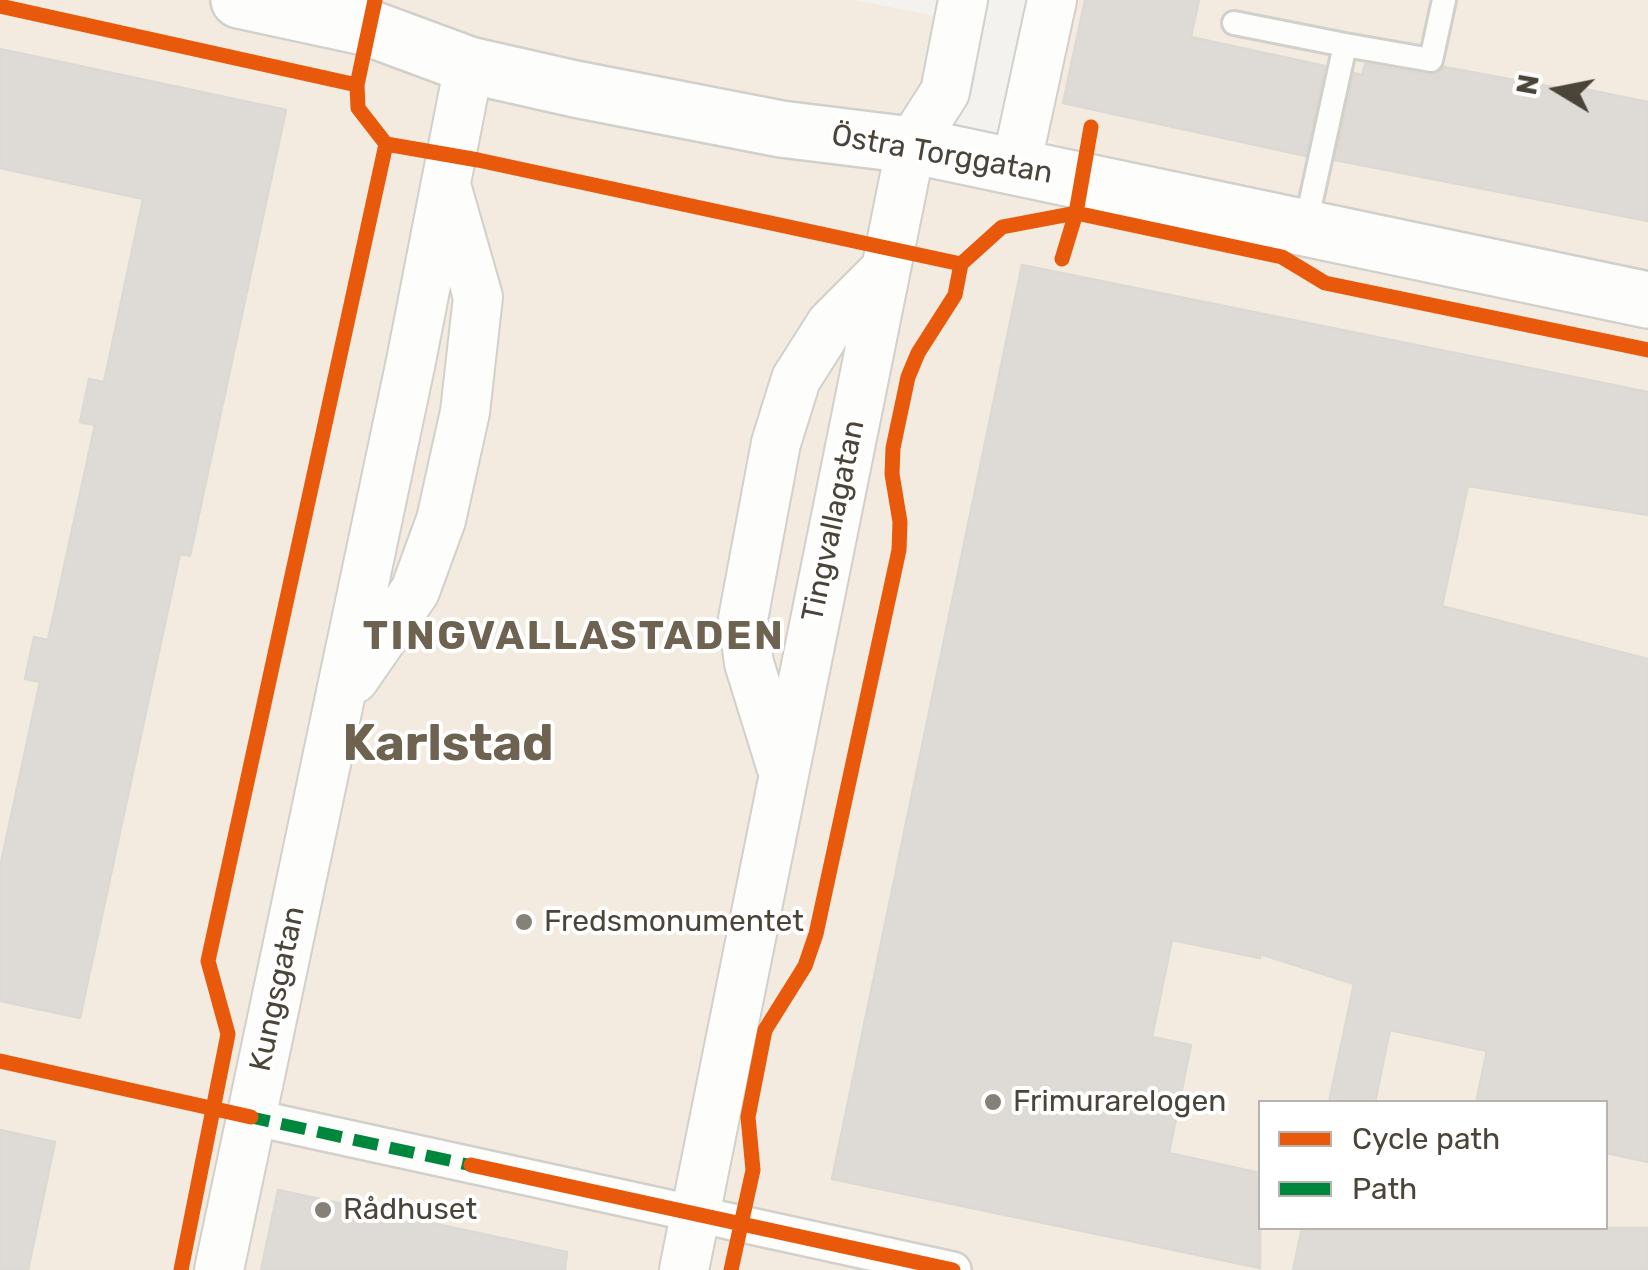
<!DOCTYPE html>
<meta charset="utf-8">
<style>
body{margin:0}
#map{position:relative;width:1648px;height:1270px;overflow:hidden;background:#f4f2ee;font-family:Rubik,sans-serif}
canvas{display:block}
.legend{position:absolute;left:1258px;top:1100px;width:350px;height:130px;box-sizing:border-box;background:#fff;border:2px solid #b7b4b0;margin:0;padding:12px 18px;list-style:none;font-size:30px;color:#4b4439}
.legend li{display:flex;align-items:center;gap:20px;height:50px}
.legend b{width:50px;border:2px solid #b7b4b0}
.north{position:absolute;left:1508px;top:40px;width:100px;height:100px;-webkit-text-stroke:8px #fff;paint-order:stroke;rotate:280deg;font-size:28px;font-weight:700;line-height:40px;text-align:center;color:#4b4439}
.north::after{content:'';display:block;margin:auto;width:35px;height:45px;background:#4b4439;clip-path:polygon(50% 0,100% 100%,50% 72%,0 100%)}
</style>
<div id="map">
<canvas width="1648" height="1270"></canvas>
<ul class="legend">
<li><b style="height:12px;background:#e8590c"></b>Cycle path</li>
<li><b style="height:12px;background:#00873e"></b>Path</li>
</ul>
<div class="north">N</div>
</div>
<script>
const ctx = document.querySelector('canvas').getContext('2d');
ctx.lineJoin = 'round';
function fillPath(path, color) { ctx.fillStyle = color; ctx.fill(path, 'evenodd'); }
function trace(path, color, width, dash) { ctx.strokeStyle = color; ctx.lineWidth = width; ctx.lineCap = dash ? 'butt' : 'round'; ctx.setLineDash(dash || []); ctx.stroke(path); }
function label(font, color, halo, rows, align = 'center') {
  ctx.font = font + ' Rubik,sans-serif'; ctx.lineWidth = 8; ctx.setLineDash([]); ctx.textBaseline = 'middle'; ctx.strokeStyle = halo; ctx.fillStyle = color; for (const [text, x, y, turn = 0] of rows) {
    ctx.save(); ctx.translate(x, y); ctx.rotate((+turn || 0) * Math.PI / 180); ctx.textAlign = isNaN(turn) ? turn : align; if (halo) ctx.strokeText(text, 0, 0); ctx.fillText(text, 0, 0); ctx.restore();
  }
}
const commercial = new Path2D(`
 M0,0H854L935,16L934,174L1648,323V1270H0ZM1260,1102H1606V1228H1260Z
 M1062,0H1648V273L1066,150L1046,136Z`);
const building = new Path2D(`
 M1085,0H1199L1191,37L1325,66L1306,156L1063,103Z
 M0,49L286,110L190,556L180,554L80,1018L0,1001V867L40,682L25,679L34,637L48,640L95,425L80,422L89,379L104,382L143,199L0,168Z
 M1365,64L1429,75L1437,74L1444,67L1574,91L1575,87L1648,102V221L1335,160L1354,73L1362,75Z
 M1022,265L1648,392V515L1468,486L1442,606L1648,659V1162L1606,1153V1102H1476L1487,1051L1390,1030L1375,1102H1329L1354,984L1260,954V958L1172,940L1152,1037L1191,1045L1169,1153L1260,1173V1268L832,1179Z
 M0,1130L55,1142L28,1270H0Z
 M278,1190L567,1252L565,1270H261Z
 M1302,1228H1648V1270H1293Z`);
const service = new Path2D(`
 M1234,23L1345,45L1305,228
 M1345,45L1431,60L1444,0`);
const pedestrian = new Path2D(`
 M251,1117L953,1270`);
const minor = new Path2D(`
 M1016,166L1052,0
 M354,679L415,591L441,520L465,412L478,297L448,192
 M781,766L749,663L743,619L776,443L796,379L831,324L886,269
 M219,1270L411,361L469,65
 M684,1270L911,145L945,92L963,0`);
const tertiary = new Path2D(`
 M239,0L369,28L469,65L575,89L781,129L911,145L1648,300`);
const quiet = new Path2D(`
 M245,1116L479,1167`);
const cycleway = new Path2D(`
 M375,0L357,85L358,108L386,144L478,160L961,264
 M0,6L357,85
 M1062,259L1076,213L1091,127
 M0,1061L251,1117
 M471,1165L953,1270
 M181,1270L228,1034L208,961L386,144
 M731,1270L753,1170L748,1117L765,1030L805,966L816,934L899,550L900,522L892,474L893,448L908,377L918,353L955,295L961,264L1002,227L1076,213L1282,257L1325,283L1648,350`);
const markers = [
 [524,922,10,"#868178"],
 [993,1102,10,"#868178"],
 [323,1210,10,"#868178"]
];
const streetNames = [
 ["Östra Torggatan",942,155,10],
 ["Tingvallagatan",834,521,-78],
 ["Kungsgatan",278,989,-78]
];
const poiNames = [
 ["Fredsmonumentet",544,922],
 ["Frimurarelogen",1013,1102],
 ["Rådhuset",343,1210]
];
const districtNames = [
 ["TINGVALLASTADEN",574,637]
];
const townNames = [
 ["Karlstad",448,746]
];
fillPath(commercial, '#f3ebdf');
fillPath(building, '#dedbd6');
trace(building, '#dcd9d4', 2.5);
trace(service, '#d2d0cb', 28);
trace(pedestrian, '#d2d0cb', 40);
trace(minor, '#d2d0cb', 52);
trace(tertiary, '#d2d0cb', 60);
trace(service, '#fdfdfc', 22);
trace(pedestrian, '#fdfdfc', 35);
trace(minor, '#fdfdfc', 48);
trace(tertiary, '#fdfdfc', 55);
trace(quiet, '#00873e', 12, [25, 12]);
trace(cycleway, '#e8590c', 15);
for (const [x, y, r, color] of markers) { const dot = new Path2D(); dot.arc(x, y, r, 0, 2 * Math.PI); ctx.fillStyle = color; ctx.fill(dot); trace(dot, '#fff', 4); }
label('30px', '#4b4439', '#fff', streetNames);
label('30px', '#4b4439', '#fff', poiNames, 'left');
ctx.letterSpacing = '2.5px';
label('bold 40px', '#6e6250', '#fff', districtNames);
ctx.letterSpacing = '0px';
label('bold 50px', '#6e6250', '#fff', townNames);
</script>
